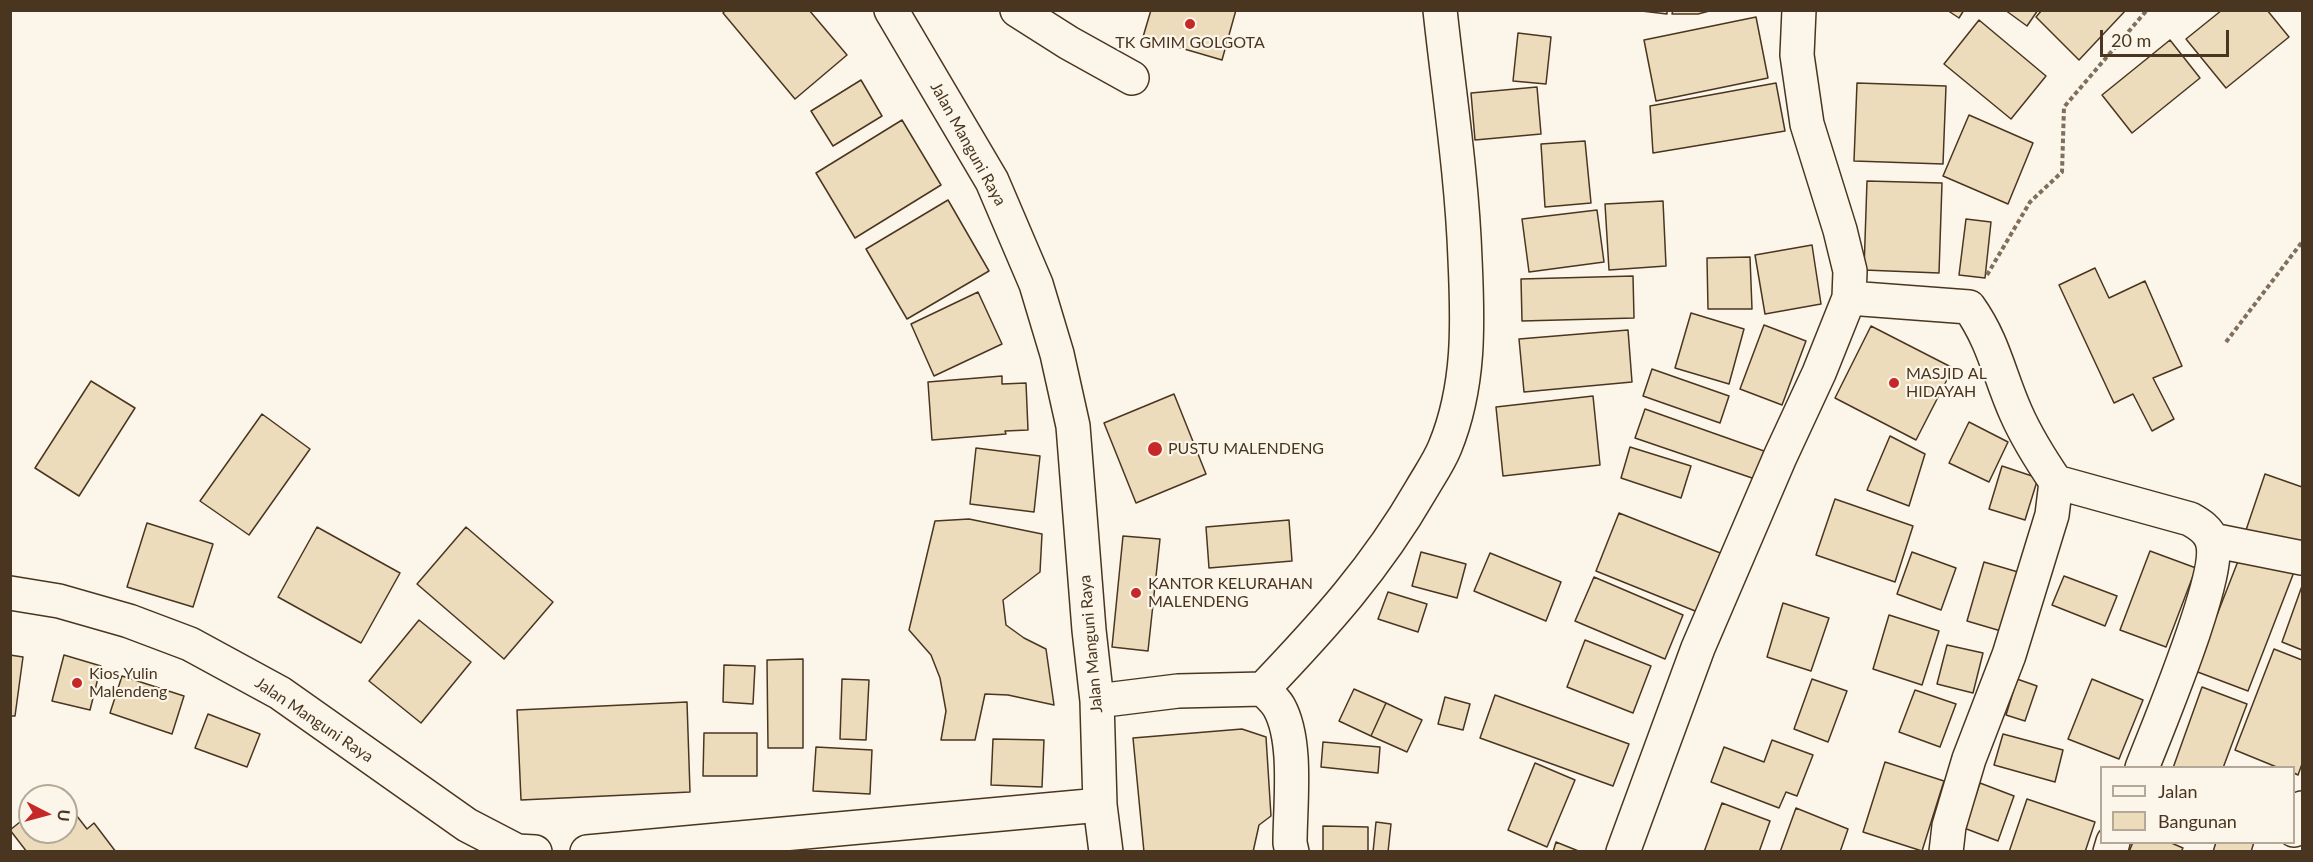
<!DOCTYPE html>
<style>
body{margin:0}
#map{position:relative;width:2313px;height:862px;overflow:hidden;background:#fbf6e9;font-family:Lato,sans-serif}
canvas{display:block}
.frame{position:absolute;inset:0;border:12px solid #4a3520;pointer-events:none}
.legend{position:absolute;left:2100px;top:766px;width:195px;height:78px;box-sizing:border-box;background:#fbf6e9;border:2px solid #b4a999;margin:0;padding:8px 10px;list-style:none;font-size:18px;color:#4a3520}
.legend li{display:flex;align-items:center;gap:12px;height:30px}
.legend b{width:30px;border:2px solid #b4a999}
.north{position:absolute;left:18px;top:784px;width:60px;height:60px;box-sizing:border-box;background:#fbf6e9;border:2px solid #b4a999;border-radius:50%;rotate:96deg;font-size:16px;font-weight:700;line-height:24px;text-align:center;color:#4a3520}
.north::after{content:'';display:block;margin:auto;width:21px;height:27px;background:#c62828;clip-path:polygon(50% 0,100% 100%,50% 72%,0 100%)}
.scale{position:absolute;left:2100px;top:30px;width:129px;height:27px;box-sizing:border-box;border:3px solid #4a3520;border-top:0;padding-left:8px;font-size:18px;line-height:21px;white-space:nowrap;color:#4a3520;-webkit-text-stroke:4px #fbf6e9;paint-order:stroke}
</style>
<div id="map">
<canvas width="2313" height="862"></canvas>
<div class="frame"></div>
<ul class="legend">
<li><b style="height:8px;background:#fbf6e9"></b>Jalan</li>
<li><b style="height:16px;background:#ecdcbc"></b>Bangunan</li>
</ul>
<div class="north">U</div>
<div class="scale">20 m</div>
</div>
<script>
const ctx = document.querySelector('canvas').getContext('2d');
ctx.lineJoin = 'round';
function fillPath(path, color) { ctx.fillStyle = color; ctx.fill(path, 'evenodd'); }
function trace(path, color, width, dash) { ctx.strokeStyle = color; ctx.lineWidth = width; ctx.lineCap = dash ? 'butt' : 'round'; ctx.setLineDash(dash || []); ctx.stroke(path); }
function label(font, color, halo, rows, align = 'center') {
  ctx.font = font + ' Lato,sans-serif'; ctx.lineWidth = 4.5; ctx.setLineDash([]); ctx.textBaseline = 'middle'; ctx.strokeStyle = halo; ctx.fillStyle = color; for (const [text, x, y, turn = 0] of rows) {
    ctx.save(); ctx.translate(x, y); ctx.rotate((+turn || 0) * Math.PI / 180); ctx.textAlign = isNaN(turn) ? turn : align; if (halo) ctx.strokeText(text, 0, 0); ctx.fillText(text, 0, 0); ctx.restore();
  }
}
const building = new Path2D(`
 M726,10H809L847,55L795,99L723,13Z
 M1151,10H1236L1222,60L1143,37Z
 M1633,10H1667V14Z
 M1673,10H1713L1698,14H1672Z
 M1947,10H1964L1959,18Z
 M2005,10H2038L2027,26Z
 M2042,10H2126L2079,60L2036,17Z
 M2222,10H2267L2289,37L2226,88L2186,39Z
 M1756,17L1768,78L1656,101L1644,40Z
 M1979,20L2046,76L2011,119L1944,64Z
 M1518,33L1551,37L1546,84L1513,81Z
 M2170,40L2200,78L2132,133L2102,95Z
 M861,80L882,116L833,146L811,111Z
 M1776,83L1785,131L1653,153L1650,106Z
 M1857,83L1946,86L1943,164L1854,161Z
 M1537,87L1541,134L1475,140L1471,93Z
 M1969,115L2033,143L2008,204L1943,176Z
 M902,120L941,185L855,238L816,173Z
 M1585,141L1591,203L1545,207L1541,144Z
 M1867,181L1942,183L1939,273L1864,270Z
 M948,200L989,271L907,319L866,249Z
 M1663,201L1666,266L1609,270L1605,204Z
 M1597,210L1604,262L1529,272L1522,219Z
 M1966,219L1991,222L1985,278L1959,275Z
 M1812,245L1821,304L1765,314L1755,255Z
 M1750,257L1752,309H1708L1707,258Z
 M2095,268L2109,298L2145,281L2182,366L2153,378L2174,419L2152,431L2133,394L2114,403L2059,285Z
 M1633,276L1634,318L1522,321L1521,279Z
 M978,292L1002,344L934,376L911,324Z
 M1691,313L1744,329L1729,384L1675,368Z
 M1764,325L1806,341L1782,405L1740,389Z
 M1871,326L1953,368L1916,440L1835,398Z
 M1628,330L1632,382L1524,392L1519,339Z
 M1652,369L1729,396L1720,423L1643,396Z
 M1002,376V384L1026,383L1028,430L1005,431L1006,434L932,440L928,382Z
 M91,381L135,408L79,496L35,468Z
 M1174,394L1206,474L1136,503L1104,423Z
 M1593,396L1600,465L1503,476L1496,407Z
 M1645,409L1764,451L1755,479L1635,438Z
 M262,414L310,449L249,535L200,501Z
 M1969,422L2008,442L1989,482L1949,463Z
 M1890,436L1925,454L1909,506L1867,490Z
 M1630,447L1691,466L1681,498L1621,478Z
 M976,448L1040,456L1034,512L970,504Z
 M2002,466L2038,478L2025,520L1989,509Z
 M2265,474L2302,487V544L2244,536Z
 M1835,499L1913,526L1895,582L1816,555Z
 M1619,513L1728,556L1705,615L1596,571Z
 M969,519L1042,534L1040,572L1003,600L1006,625L1024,638L1046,649L1054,705L1008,695L985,694L975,740H941L946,711L940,678L931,655L909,630L935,521Z
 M1289,520L1292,561L1209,568L1206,527Z
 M147,523L213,544L193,607L127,587Z
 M317,527L400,573L361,643L278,597Z
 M466,527L553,602L504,659L417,584Z
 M1123,536L1160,539L1148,651L1112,647Z
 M2150,551L2196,568L2166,647L2120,630Z
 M2242,551L2294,572L2248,691L2195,671Z
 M1421,552L1466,564L1457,598L1412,586Z
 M1912,552L1956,568L1941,610L1897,594Z
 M1490,553L1561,582L1546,621L1474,591Z
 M1984,562L2018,572L2001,631L1967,621Z
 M2064,576L2117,596L2105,626L2052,605Z
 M1594,577L1683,615L1665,659L1575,621Z
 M2302,586V650L2282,642Z
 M1388,592L1427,604L1418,632L1378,619Z
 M1783,603L1829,618L1811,671L1767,657Z
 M1889,615L1939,631L1922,685L1873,669Z
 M419,620L471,662L421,723L369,681Z
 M1585,640L1651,666L1633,713L1567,687Z
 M1947,645L1983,653L1973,693L1937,684Z
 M2274,649L2302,660V764L2298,775L2294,773V768H2279L2235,750Z
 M10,655L23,657L15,716H10Z
 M64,655L101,666L90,710L52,701Z
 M803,659V748H768L767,660Z
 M724,665L755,666L753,704L723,702Z
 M122,676L184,696L172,734L110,713Z
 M842,679L869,680L866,740L840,739Z
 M1812,679L1847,691L1828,742L1794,729Z
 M2017,679L2037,686L2025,721L2006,715Z
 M2092,679L2143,700L2119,759L2068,739Z
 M2202,687L2247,704L2223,768H2173Z
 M1354,689L1386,703L1371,736L1339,721Z
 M1915,690L1956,704L1940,747L1899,732Z
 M1495,695L1629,744L1613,786L1480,738Z
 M1445,697L1470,704L1463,730L1438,724Z
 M687,702L690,792L521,800L517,710Z
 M1386,703L1422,720L1407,752L1371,736Z
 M208,714L260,734L247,767L195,748Z
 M1242,729L1266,737L1271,816L1259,825L1253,852H1144L1133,738Z
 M704,733H757V776H703Z
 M2003,734L2063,750L2055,782L1994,765Z
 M993,739L1044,740L1042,787L991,785Z
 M1772,740L1813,755L1797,796L1786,792L1779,808L1711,782L1724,747L1764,762Z
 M1323,742L1380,747L1378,773L1321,767Z
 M816,747L872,750L870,794L813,791Z
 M1885,762L1944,781L1922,851L1863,832Z
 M1535,763L1575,780L1547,847L1508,830Z
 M1980,783L2014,796L1998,841L1964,828Z
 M2027,799L2095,822L2085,852H2009Z
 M66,802L87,829L94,823L116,852H27L10,830L30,814V832H66Z
 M1722,803L1770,821L1759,852H1704Z
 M1796,808L1848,829L1840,852H1780Z
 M1376,822L1391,824L1388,852H1373Z
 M1323,826L1368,827V852H1323Z
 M1556,842L1581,852H1553Z
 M2133,842H2169L2183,848L2181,852H2129Z
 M2216,842H2254L2251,852H2213Z`);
const path = new Path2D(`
 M1987,275L2030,202L2062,172L2064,107L2147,10
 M2226,342L2302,242`);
const minor = new Path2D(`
 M1017,10L1069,43L1132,78
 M1849,298L1969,307C1994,342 1999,375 2016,413C2027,438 2041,460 2056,482L2052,515L2009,655L1969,759L1949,826L1946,852
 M2056,482L2190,519C2199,524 2209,530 2212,541C2223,573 2157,729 2142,768
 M2212,540L2302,558
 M10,593L59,601L129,621L190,644L280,693L467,825L517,851L535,852
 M1263,689C1324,625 1376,568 1421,490C1429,476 1439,462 1445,447C1470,386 1468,323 1465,259C1462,176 1449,93 1440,10
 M1097,701L1178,691L1263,689C1269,695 1275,700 1279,707C1298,741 1290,804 1290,843L1292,852
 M1100,805L1106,852
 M2294,830L2302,808
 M587,852L1100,805L1097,701L1089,630L1073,426L1057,354L1036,284L992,181L891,10
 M1623,852L1698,648L1780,457L1819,373L1849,298L1850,271L1840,230L1807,124L1797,55L1799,10
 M2110,852L2113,842`);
const markers = [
 [1190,24,6,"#c62828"],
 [1894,383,6,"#c62828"],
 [1155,449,8,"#c62828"],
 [1136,593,6,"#c62828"],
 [77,683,6,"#c62828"]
];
const poiNames = [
 ["TK GMIM GOLGOTA",1190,43,"center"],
 ["MASJID AL",1906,374],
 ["HIDAYAH",1906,392],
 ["PUSTU MALENDENG",1168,449],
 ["KANTOR KELURAHAN",1148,584],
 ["MALENDENG",1148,602],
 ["Kios Yulin",89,674],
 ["Malendeng",89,692]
];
const streetNames = [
 ["Jalan Manguni Raya",968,144,61],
 ["Jalan Manguni Raya",1091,644,-95],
 ["Jalan Manguni Raya",314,720,34]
];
fillPath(building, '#ecdcbc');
trace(building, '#4a3520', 1.5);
trace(minor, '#4a3520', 36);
trace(path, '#7f6f5c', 4, [4.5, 3]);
trace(minor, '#fbf6e9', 33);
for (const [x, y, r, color] of markers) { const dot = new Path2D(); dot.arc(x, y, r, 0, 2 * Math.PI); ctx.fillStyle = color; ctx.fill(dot); trace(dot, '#fbf6e9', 2); }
label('16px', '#4a3520', '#fbf6e9', poiNames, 'left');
label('16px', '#4a3520', '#fbf6e9', streetNames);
</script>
